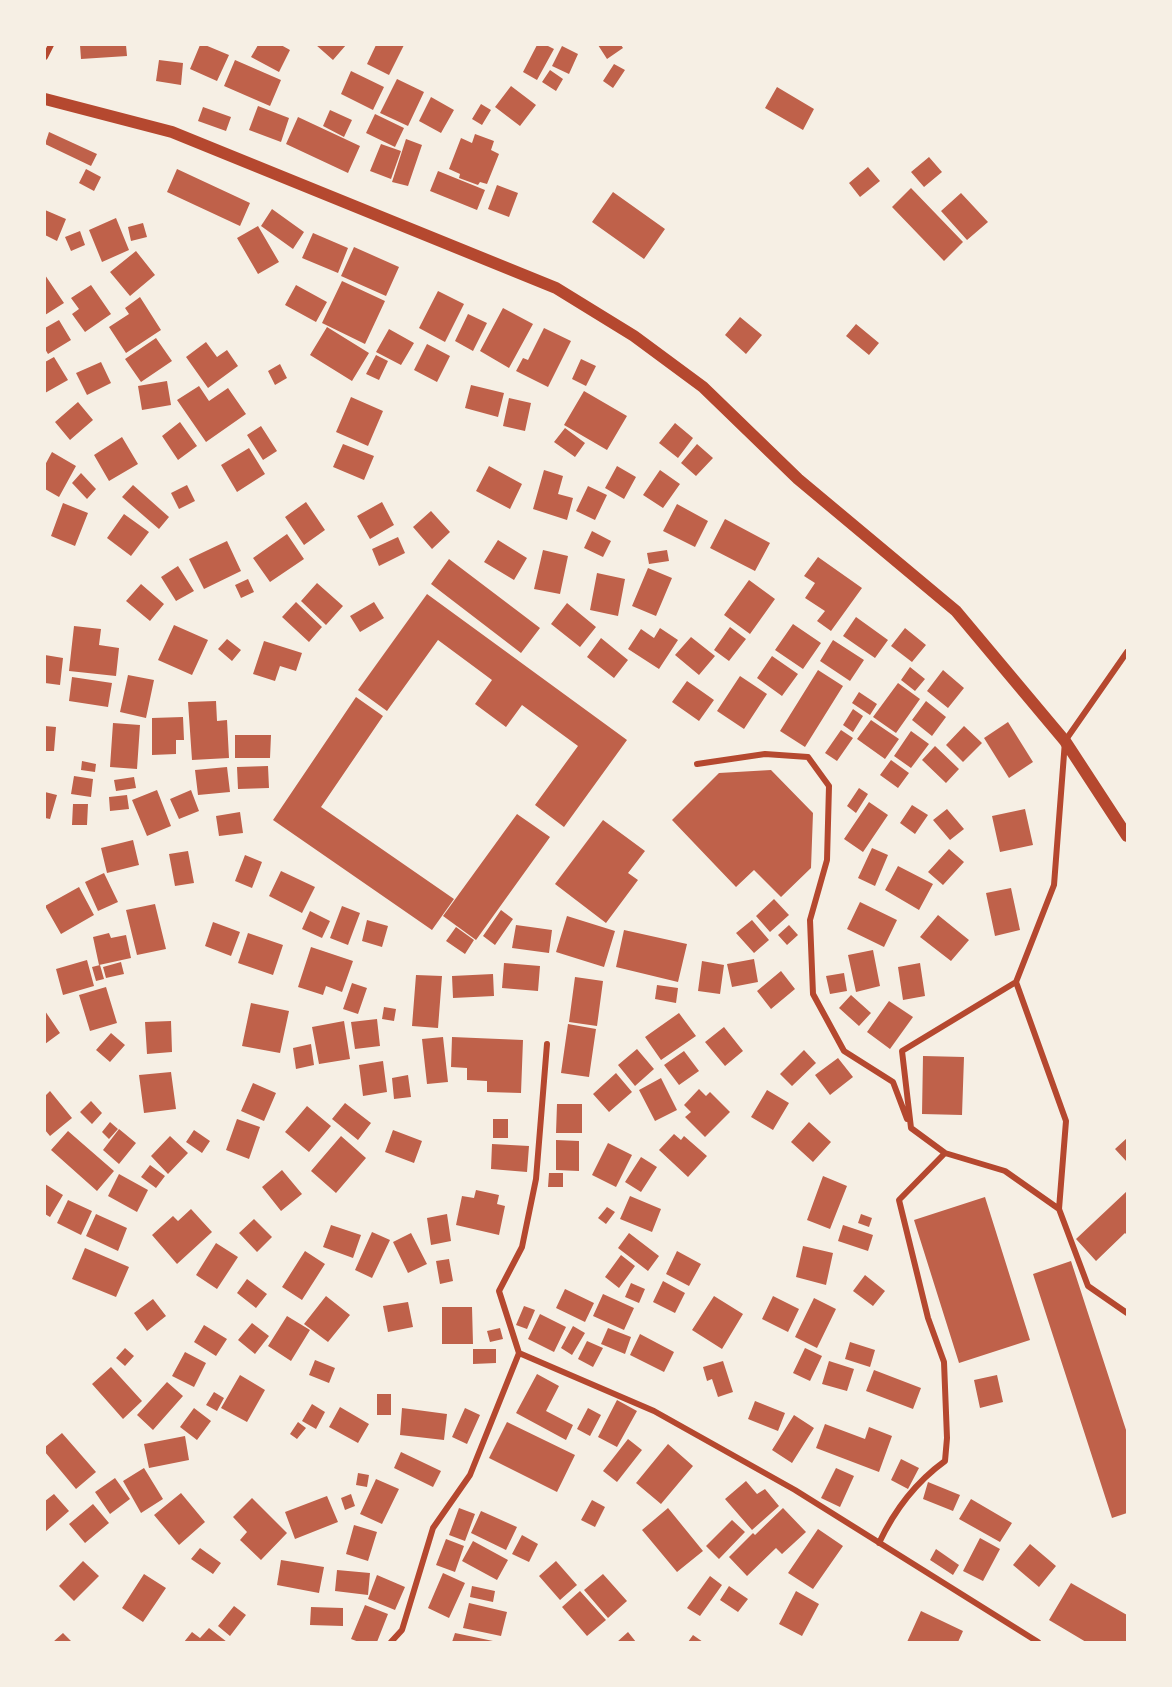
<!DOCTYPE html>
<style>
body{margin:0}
#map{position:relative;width:1172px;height:1687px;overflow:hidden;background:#f6efe4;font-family:Barlow,sans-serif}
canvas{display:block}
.frame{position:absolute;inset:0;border:46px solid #f6efe4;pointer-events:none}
</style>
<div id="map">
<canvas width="1172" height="1687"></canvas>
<div class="frame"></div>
</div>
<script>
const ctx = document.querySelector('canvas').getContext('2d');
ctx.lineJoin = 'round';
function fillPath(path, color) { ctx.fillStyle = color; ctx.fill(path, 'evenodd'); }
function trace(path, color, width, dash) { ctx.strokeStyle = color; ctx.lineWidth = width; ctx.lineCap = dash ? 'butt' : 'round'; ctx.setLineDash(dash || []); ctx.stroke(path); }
const building = new Path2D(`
 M80,45H126L127,56L81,59Z
 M200,45H205L229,55L217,81L190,69Z
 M258,45H281L290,50L279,72L251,57Z
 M316,45H346L333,60Z
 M376,45H404L389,75L367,64Z
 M537,45H546L554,49L537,80L523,72Z
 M598,45H621L623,48L607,59Z
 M562,46L578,54L569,74L552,66Z
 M159,60L183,63L181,85L156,81Z
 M235,60L281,80L270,106L224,86Z
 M614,64L625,70L613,88L603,81Z
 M550,70L563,79L556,91L542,82Z
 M351,71L384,87L373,110L341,94Z
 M397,79L424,92L408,126L380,113Z
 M511,86L536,105L520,126L495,107Z
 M777,87L814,109L803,130L765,108Z
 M431,97L454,110L441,133L419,121Z
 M481,104L491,110L482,125L472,119Z
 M258,106L289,118L281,142L249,130Z
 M203,107L231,117L226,131L198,121Z
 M330,110L352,120L344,137L323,126Z
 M375,114L404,128L395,147L366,133Z
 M298,117L360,146L348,173L286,144Z
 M49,132L97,154L91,166L45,144Z
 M475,134L494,141L491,150L499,154L487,184L480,182L478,185L459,178L460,174L449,169L461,138L472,143Z
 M406,139L422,145L408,186L392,182Z
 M381,144L401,151L391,179L370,171Z
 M929,157L942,172L924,187L911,172Z
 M868,167L880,181L860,197L849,183Z
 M86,169L101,177L94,191L79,183Z
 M177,169L250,203L240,226L167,192Z
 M438,171L485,190L477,210L430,191Z
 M497,185L518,193L509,217L488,209Z
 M911,188L963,242L944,261L892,207Z
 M613,192L665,229L644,259L592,222Z
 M961,193L988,222L967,240L941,211Z
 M272,209L304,232L293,249L261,226Z
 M45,210L66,219L57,241L45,235Z
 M116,218L129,250L102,262L89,230Z
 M143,223L147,237L131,241L128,227Z
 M258,226L279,262L258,274L237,238Z
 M80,231L85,245L71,251L65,237Z
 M313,233L348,248L338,273L302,258Z
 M354,247L399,267L386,296L341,276Z
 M136,251L155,275L130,296L110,272Z
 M45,275L64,303L45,315Z
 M342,281L385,301L365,344L322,323Z
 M91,285L111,314L85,332L72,314L79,309L71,298Z
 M296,285L327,302L316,322L285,305Z
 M438,291L464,304L445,342L419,328Z
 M140,297L161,330L126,353L109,327L129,314L125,308Z
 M503,308L533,324L509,368L480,351Z
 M468,314L487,323L473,351L455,341Z
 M740,317L762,335L746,354L725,335Z
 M59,320L71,340L48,354L45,349V328Z
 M856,324L879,343L869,355L846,336Z
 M327,327L369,353L352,381L310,355Z
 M544,328L571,341L548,387L516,371L523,358L528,360Z
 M389,329L414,343L401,365L376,352Z
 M156,338L172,361L141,382L125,359Z
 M206,342L217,357L227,350L238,366L208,388L186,357Z
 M427,344L450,356L437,382L414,370Z
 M376,355L388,361L379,380L366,374Z
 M54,357L68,380L45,393V362Z
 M581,359L596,366L586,386L572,379Z
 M101,362L111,383L87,395L76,373Z
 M280,364L287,378L275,385L268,371Z
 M167,381L171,405L142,410L138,386Z
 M471,385L504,393L498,417L465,408Z
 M199,386L209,401L228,388L246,414L206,442L177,400Z
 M584,391L627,416L607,450L564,425Z
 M351,397L383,411L368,446L336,432Z
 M509,398L531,403L525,431L503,426Z
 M78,402L93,420L70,440L55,422Z
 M180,422L197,446L178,460L162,436Z
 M675,423L693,438L678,458L659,443Z
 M261,426L277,451L263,460L247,435Z
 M565,428L585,443L575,457L554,442Z
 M122,437L138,464L109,481L94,455Z
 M343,444L374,456L364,480L333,467Z
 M697,444L713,458L696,476L681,463Z
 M249,448L265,474L237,492L221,465Z
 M52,452L76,466L59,497L45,489V465Z
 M489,466L522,484L510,509L476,491Z
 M617,466L636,477L624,499L605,488Z
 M544,470L563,476L558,494L573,498L567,520L533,509Z
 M660,470L680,484L663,508L643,495Z
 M81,473L96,489L87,499L72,483Z
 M133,485L169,517L159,529L122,497Z
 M187,485L195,501L179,509L171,493Z
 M588,486L607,495L595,520L576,511Z
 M306,502L325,530L304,545L285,517Z
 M382,502L394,525L370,539L357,516Z
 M63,503L88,513L75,546L51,536Z
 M677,504L708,521L695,547L663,531Z
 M431,511L450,532L432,549L413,527Z
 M124,514L149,532L131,556L107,538Z
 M725,519L770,543L755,571L710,548Z
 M592,531L611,541L603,557L584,548Z
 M287,534L304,559L270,582L253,558Z
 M398,537L405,553L379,566L372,549Z
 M498,540L527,558L514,580L484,562Z
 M227,541L241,571L204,589L189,559Z
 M543,550L568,556L560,594L534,589Z
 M667,550L669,561L649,564L647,553Z
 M818,557L862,588L831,631L817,621L825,611L805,598L815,583L804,576Z
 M449,559L540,628L521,653L431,584Z
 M178,566L194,591L176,601L161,577Z
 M648,568L672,578L656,616L632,606Z
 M597,573L625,579L618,616L590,610Z
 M248,579L254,592L241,598L235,585Z
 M749,580L775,599L750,634L724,615Z
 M317,583L343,606L326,625L301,601Z
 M141,584L164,604L150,621L126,601Z
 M427,594L627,740L564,827L535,805L578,746L522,705L506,727L475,704L492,680L438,640L387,711L358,690Z
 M296,602L322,627L309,642L282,617Z
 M374,602L384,618L360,632L350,616Z
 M567,603L596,627L580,647L551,624Z
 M856,617L888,640L875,658L843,636Z
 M793,624L821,643L803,669L775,650Z
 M174,625L208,640L192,675L158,660Z
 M74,626L101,629L99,645L119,648L116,676L69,671Z
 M730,627L746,639L729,661L714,650Z
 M660,628L678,640L659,669L628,649L641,629L654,638Z
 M905,628L926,645L912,662L891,646Z
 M691,637L715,656L699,675L675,655Z
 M601,638L628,660L614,678L587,657Z
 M227,639L241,650L232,661L218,649Z
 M833,640L864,660L850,681L820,661Z
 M264,641L302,653L296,671L280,666L275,681L253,674Z
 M45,655L63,658L60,685L45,683Z
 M772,656L798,674L782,696L757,678Z
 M910,667L925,679L915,691L901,680Z
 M818,670L843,686L805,747L780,731Z
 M943,670L964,688L948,708L927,691Z
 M128,675L154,680L146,718L120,712Z
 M740,676L767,694L744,729L717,711Z
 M72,677L112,683L108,707L69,701Z
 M687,681L714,700L699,721L672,702Z
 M898,683L920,699L896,733L873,717Z
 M859,692L877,704L870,715L852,703Z
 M356,697L383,716L321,807L454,899L432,930L273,820Z
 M216,701L217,721L227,720L229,758L192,760L188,702Z
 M926,701L946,717L932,736L912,720Z
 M853,709L863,716L853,732L843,725Z
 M183,717L184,740H176V754L152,755V718Z
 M871,720L899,739L885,759L857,739Z
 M1008,722L1033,762L1009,778L984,738Z
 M113,723L140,725L137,769L110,767Z
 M45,726L56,727L54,751H45Z
 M964,726L982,743L963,762L946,745Z
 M841,730L853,738L837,761L825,753Z
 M911,731L929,744L911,768L894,756Z
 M235,735H271L270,758H235Z
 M935,746L959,769L946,783L922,760Z
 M891,760L909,773L898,788L880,775Z
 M82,761L96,764L95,772L81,770Z
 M268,766L269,788L238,789L237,767Z
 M227,767L230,792L198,795L195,770Z
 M771,770L813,813L811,868L781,897L754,870L736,887L672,820L719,773Z
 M74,776L93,779L91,797L71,794Z
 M134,777L136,788L116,791L114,780Z
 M859,788L868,794L856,813L847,806Z
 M157,790L171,826L147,836L132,800Z
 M191,790L199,811L179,819L170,799Z
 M45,792L57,795L50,819L45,818Z
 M127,795L129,809L110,811L109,797Z
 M869,802L888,815L863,852L844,839Z
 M73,804H88L87,825H72Z
 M912,805L928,815L915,834L900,823Z
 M947,809L964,829L950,840L933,820Z
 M1025,809L1033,845L1000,852L992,816Z
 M240,812L243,833L219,836L216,816Z
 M517,814L550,837L476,940L443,916Z
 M603,820L645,851L628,873L638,880L606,923L555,884Z
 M133,840L139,865L107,873L101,848Z
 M872,848L888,855L875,886L858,878Z
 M949,849L964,862L943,885L928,872Z
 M188,851L194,883L175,886L169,854Z
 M245,855L262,862L252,888L235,881Z
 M898,866L933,884L919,910L885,890Z
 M281,871L315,887L302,913L269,896Z
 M104,873L118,902L98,911L85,882Z
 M79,887L94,915L61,934L45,906Z
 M1011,888L1020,930L995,936L986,893Z
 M774,899L789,915L770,932L756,916Z
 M860,902L897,920L884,947L847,929Z
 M155,904L166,949L137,955L126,910Z
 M342,906L360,913L348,945L330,938Z
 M501,910L513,919L495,945L483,936Z
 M310,911L330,921L322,938L302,929Z
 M938,915L969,940L951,961L920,937Z
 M567,916L615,931L604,967L556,952Z
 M367,920L388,926L382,947L362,941Z
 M752,920L769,940L754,953L736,933Z
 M213,922L240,932L231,956L205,946Z
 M516,925L552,930L549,953L512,948Z
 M789,925L798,935L787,945L778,935Z
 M456,927L474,940L465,954L446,941Z
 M624,930L687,944L678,982L616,967Z
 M109,933L111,938L126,935L131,958L99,965L93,937Z
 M248,933L283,945L273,975L238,963Z
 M311,947L353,961L342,992L326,986L323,995L298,987Z
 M873,950L880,986L856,992L848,955Z
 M754,959L758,982L732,987L727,964Z
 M87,960L94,986L63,995L56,969Z
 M702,961L724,965L720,994L698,991Z
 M121,962L124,974L106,978L103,967Z
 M504,963L540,966L538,991L502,988Z
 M920,963L925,996L903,1000L898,967Z
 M100,965L104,979L96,981L92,967Z
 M781,971L795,989L771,1009L757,991Z
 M844,973L847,991L830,994L826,976Z
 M493,974L494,996L453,998L452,976Z
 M416,975L442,976L438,1028L412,1026Z
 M575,977L603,981L597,1026L569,1022Z
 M352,983L367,988L358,1014L343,1009Z
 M657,985L678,988L676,1003L655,999Z
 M106,987L117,1023L90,1031L79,995Z
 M851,995L871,1013L859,1026L839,1008Z
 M889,1001L913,1017L890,1049L867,1032Z
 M251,1003L289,1011L280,1053L242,1046Z
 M384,1007L396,1009L394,1021L382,1019Z
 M45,1011L60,1033L45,1044Z
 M679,1013L696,1036L661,1060L645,1037Z
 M377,1019L380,1046L355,1049L351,1022Z
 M171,1021L172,1052L147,1054L145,1022Z
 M344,1021L350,1059L319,1064L312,1027Z
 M568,1024L596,1029L589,1077L561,1073Z
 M724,1027L743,1051L725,1066L705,1042Z
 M111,1033L125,1045L110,1062L96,1050Z
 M443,1037L448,1082L427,1084L422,1039Z
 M452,1037L523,1040L521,1093L487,1092V1081L467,1080V1068L451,1067Z
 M311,1044L314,1065L296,1069L293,1048Z
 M637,1049L654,1069L635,1086L618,1065Z
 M804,1050L816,1063L792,1086L780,1074Z
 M684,1051L699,1071L679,1085L664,1065Z
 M923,1056L964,1057L962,1115L922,1114Z
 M838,1058L853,1077L830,1095L815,1075Z
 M383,1061L387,1092L363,1096L359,1065Z
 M171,1072L176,1109L144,1113L139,1075Z
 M616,1073L632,1092L609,1112L593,1094Z
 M408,1075L411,1097L394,1099L392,1078Z
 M661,1078L677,1110L655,1121L639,1090Z
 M253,1083L276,1093L264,1121L241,1111Z
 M699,1089L706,1096L710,1092L730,1112L705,1137L685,1117L691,1112L684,1105Z
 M767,1090L789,1103L773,1130L751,1117Z
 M50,1091L72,1118L50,1136L45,1130V1096Z
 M91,1101L102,1113L92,1124L80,1112Z
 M345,1103L371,1123L358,1140L332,1119Z
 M557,1104H582V1133H556Z
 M307,1106L331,1126L309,1152L285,1132Z
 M237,1119L260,1127L249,1159L226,1150Z
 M493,1119H508V1138H493Z
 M110,1122L118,1129L109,1139L102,1132Z
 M809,1122L831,1142L813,1162L791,1142Z
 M119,1129L136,1143L119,1164L103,1150Z
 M194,1130L210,1141L202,1153L186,1142Z
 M393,1130L422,1141L414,1163L385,1152Z
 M68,1131L114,1171L97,1191L51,1150Z
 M674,1134L681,1140L684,1136L707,1156L688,1177L659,1150Z
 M170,1136L188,1153L168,1174L151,1156Z
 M341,1136L366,1158L336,1193L311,1171Z
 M1127,1138V1162L1115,1149Z
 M556,1140L579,1141V1171L556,1170Z
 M608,1143L632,1155L616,1187L592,1175Z
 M492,1144L529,1146L527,1172L491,1169Z
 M641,1157L657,1167L641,1192L625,1182Z
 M150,1165L165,1176L156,1188L141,1177Z
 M282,1170L302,1194L281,1211L262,1187Z
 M549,1173H563V1187H548Z
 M119,1174L148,1190L137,1212L108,1196Z
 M823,1176L847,1186L830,1229L807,1220Z
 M45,1184L63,1195L50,1217L45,1214Z
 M476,1190L499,1195L497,1204L505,1206L499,1235L456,1225L462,1196L474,1198Z
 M1127,1191V1235L1125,1233L1096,1261L1076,1239Z
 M630,1196L661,1209L652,1232L620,1219Z
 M985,1197L1030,1340L959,1363L914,1220Z
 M68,1200L92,1211L81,1235L57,1223Z
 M607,1207L615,1212L606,1224L598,1218Z
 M191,1209L212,1232L177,1264L152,1235L173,1216L178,1221Z
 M96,1214L127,1228L118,1251L86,1236Z
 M447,1214L451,1241L431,1245L427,1218Z
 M861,1214L872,1218L869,1227L858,1223Z
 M254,1219L272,1237L257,1252L239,1233Z
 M331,1225L361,1235L353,1258L323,1247Z
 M843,1225L873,1235L868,1251L838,1241Z
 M372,1232L390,1240L372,1278L355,1270Z
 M411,1233L427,1264L408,1273L393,1242Z
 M629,1233L659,1256L648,1271L618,1248Z
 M216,1243L238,1257L217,1289L196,1275Z
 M803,1246L833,1253L826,1285L796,1277Z
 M85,1248L129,1267L116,1297L72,1279Z
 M305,1251L325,1264L302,1300L282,1287Z
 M677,1251L701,1264L689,1286L666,1274Z
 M621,1255L635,1266L619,1288L605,1277Z
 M449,1259L453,1281L440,1284L436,1261Z
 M1071,1261L1127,1433V1513L1112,1518L1033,1274Z
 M865,1275L885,1291L873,1306L853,1291Z
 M247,1279L267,1294L256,1308L237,1293Z
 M663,1281L685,1293L675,1313L653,1302Z
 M631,1283L645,1289L639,1303L625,1297Z
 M565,1289L594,1303L585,1322L556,1308Z
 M603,1294L634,1308L624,1330L593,1316Z
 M326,1296L350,1315L328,1342L304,1324Z
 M714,1296L743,1314L722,1349L692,1330Z
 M773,1296L799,1309L788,1332L762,1319Z
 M814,1298L836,1309L817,1348L795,1337Z
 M153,1299L166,1316L147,1331L134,1313Z
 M408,1302L413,1327L388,1332L383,1306Z
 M524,1306L535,1310L527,1329L516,1325Z
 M442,1307H472L473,1344H442Z
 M540,1314L566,1327L554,1352L528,1339Z
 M287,1316L310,1330L291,1361L268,1346Z
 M252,1323L269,1336L255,1354L238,1340Z
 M204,1325L227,1339L216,1356L194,1342Z
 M573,1326L585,1333L572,1355L561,1348Z
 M500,1328L503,1339L490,1342L487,1331Z
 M608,1328L631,1337L625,1354L601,1344Z
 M640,1334L674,1352L664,1372L630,1355Z
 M587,1341L603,1348L593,1367L578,1359Z
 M850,1342L875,1350L870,1367L845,1359Z
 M125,1348L134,1356L125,1366L116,1358Z
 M805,1348L822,1356L810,1381L793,1373Z
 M473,1349H496V1363L473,1364Z
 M185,1352L206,1363L194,1387L172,1376Z
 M315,1360L335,1368L329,1383L309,1375Z
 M723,1361L733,1392L718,1397L712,1379L707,1381L703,1367Z
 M829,1361L854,1369L847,1391L822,1384Z
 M111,1367L142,1401L123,1419L92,1384Z
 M874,1370L921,1388L913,1409L866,1391Z
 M537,1374L559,1386L546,1411L573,1425L566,1440L516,1413Z
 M240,1375L265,1390L247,1422L221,1408Z
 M997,1375L1003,1402L980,1408L974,1380Z
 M167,1382L183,1396L153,1430L137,1415Z
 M214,1392L224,1398L217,1411L206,1405Z
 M377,1394H391V1415H377Z
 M617,1400L637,1411L617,1447L598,1437Z
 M755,1401L785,1413L778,1431L748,1419Z
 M312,1404L325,1412L316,1429L302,1421Z
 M340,1407L369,1424L358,1443L329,1427Z
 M194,1408L211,1421L197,1440L180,1427Z
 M402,1408L447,1414L444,1440L400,1435Z
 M465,1408L480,1415L467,1444L452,1437Z
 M588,1408L601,1415L590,1436L577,1429Z
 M794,1415L814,1428L792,1463L772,1450Z
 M298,1422L306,1428L297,1439L290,1434Z
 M507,1422L575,1455L557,1492L489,1458Z
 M825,1424L865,1439L869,1427L892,1436L879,1472L816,1448Z
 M62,1433L96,1472L76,1489L45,1452V1447Z
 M185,1436L189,1460L149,1468L144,1444Z
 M628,1439L642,1450L617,1482L603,1471Z
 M668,1444L693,1466L661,1504L636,1483Z
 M401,1452L441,1471L433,1487L394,1468Z
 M901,1459L919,1468L908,1489L891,1480Z
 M144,1468L163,1499L141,1513L123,1481Z
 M836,1468L854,1476L840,1507L821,1498Z
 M358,1473L369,1475L367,1487L356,1485Z
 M115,1478L130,1499L110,1514L95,1492Z
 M376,1479L399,1489L382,1524L360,1514Z
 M746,1481L757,1494L765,1489L779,1506L752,1530L725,1499Z
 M928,1482L960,1495L953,1511L923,1499Z
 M181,1493L205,1522L179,1545L154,1515Z
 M54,1494L69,1511L45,1532V1501Z
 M351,1494L355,1506L345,1510L341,1498Z
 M327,1496L338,1522L295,1539L285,1512Z
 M252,1498L287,1533L261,1560L240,1540L247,1532L233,1517Z
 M971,1499L1012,1523L1000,1542L959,1519Z
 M592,1500L605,1507L595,1527L581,1520Z
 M93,1504L109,1523L85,1543L69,1524Z
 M459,1508L475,1514L465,1541L449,1535Z
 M668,1508L703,1551L677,1572L642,1530Z
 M783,1508L806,1532L782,1554L776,1548L747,1576L729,1557L753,1533L755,1535Z
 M481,1511L517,1527L506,1550L471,1533Z
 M732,1520L745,1532L719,1559L706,1546Z
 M354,1525L377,1532L368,1561L346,1554Z
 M818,1529L843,1546L813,1589L788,1573Z
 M522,1535L538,1544L529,1562L512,1554Z
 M980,1538L1000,1549L983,1581L963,1571Z
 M446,1539L464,1546L455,1572L436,1565Z
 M473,1541L508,1560L497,1580L462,1561Z
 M1030,1544L1056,1566L1039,1587L1013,1565Z
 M200,1548L221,1563L213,1574L191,1559Z
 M936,1549L959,1565L953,1575L930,1560Z
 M281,1560L324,1567L319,1593L277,1585Z
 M83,1561L99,1576L74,1601L59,1586Z
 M556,1561L577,1585L560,1600L539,1576Z
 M337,1570L370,1573L368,1595L335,1591Z
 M443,1573L465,1583L449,1618L428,1608Z
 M144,1574L166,1588L143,1622L122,1608Z
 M603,1574L627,1601L608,1618L584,1590Z
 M377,1575L405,1587L395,1610L368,1599Z
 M710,1576L722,1585L700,1616L687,1608Z
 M1071,1583L1127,1615V1642H1086L1049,1620Z
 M472,1586L495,1591L493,1602L470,1597Z
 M729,1586L748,1599L738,1612L720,1600Z
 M580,1591L606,1620L587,1636L562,1607Z
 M796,1591L819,1604L802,1636L779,1624Z
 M469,1603L507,1612L501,1636L463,1628Z
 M365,1605L388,1614L377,1642H359L351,1639Z
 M234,1606L246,1615L230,1636L218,1626Z
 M311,1607L343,1608V1626L310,1625Z
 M921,1611L963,1631L958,1642H907Z
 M209,1628L227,1642H184L192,1632L200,1638Z
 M628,1632L636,1642H617Z
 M63,1633L72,1642H53Z
 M455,1633L493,1641V1642H452Z
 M693,1635L703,1642H688Z`);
const minor = new Path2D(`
 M45,57L51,45
 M697,764L765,754L808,757L829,786L827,860L810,920L813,994L844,1051L893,1082L907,1119
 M1016,982L1066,1121L1059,1209L1088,1286L1127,1313
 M547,1044L536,1179L522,1247L499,1291L519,1353L654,1411L795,1490L1038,1642
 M945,1153L1005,1171L1059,1209
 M879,1543C894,1511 916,1482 945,1461L947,1438L944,1362L928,1318L899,1200L945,1153L911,1128L902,1051L1016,982L1054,885L1065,741L1127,652
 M391,1642L402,1630L433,1528L470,1475L519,1353`);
const secondary = new Path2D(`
 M45,99L172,132L556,288L634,336L703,387L798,479L956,611L1065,741L1127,836`);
fillPath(building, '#bf614a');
trace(minor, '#b5482f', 6);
trace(secondary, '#b5482f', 12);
</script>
